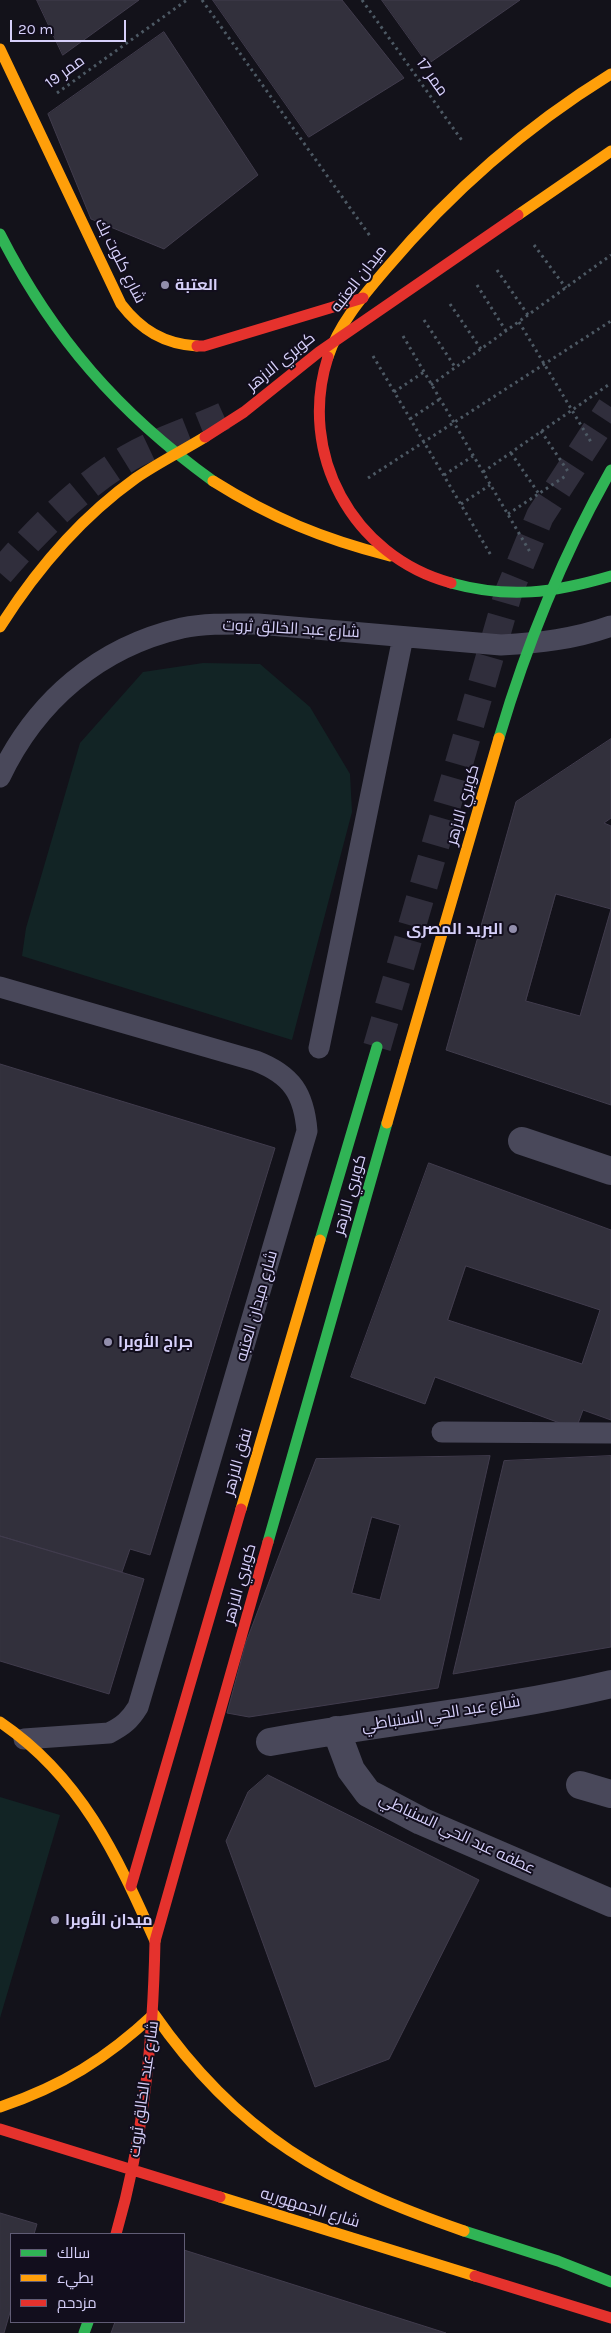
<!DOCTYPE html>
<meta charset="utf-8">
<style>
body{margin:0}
#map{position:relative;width:611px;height:2333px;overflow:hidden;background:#13121a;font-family:Karla,Cairo,sans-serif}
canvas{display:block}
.legend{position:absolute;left:10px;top:2233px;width:175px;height:90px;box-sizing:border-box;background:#120e1d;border:1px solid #605c75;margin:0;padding:6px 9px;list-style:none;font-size:15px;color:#d6d0fa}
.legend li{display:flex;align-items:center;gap:10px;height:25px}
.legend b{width:25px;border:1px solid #605c75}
.scale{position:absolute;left:10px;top:20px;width:116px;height:22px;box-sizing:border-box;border:2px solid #d6d0fa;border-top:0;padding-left:6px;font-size:15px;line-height:18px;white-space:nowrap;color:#d6d0fa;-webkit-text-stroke:4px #120e1d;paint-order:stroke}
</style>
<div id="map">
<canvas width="611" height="2333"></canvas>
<ul class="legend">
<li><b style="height:6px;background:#30b455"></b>سالك</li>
<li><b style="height:6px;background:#ff9f0a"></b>بطيء</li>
<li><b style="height:6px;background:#e5322d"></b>مزدحم</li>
</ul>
<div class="scale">20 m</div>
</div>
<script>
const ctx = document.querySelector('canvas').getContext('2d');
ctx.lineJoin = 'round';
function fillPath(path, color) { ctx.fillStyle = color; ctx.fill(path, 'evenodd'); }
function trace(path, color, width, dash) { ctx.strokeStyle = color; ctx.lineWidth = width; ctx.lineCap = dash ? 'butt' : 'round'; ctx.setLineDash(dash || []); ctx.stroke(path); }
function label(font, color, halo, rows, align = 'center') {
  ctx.font = font + ' Karla,Cairo,sans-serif'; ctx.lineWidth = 4; ctx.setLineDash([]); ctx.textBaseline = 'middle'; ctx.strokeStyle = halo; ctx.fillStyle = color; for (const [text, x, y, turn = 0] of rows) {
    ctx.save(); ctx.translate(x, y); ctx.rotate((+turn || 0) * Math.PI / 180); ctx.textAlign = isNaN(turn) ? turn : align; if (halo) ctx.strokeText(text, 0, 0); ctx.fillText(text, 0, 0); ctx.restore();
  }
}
const green = new Path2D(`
 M203,663L260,664L310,707L350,774L352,812L292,1040L22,956L26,928L80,743L143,672Z
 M0,1797L60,1815L0,2018Z`);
const building = new Path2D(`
 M37,0H139L63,55Z
 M213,0H342L404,78L309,137Z
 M382,0H520L428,64Z
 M164,32L258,175L164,249L91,219L48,114Z
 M611,739V818L604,823L611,826V1105L446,1050L516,802ZM556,894L611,909L580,1016L526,1001Z
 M0,1064L275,1148L150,1555L130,1549L122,1572L0,1536Z
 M429,1163L611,1230V1420L583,1410L576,1429L435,1377L425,1404L351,1377ZM466,1266L600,1310L582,1364L448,1320Z
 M490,1456L438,1688L249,1717L227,1713L246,1642L316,1459ZM372,1517L400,1525L380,1600L352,1593Z
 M611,1456V1647L453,1674L504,1461Z
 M0,1536L144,1579L109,1694L0,1661Z
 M268,1775L479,1880L389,2059L315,2087L226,1841L248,1792Z
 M0,2213L37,2224L34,2234H11V2309L4,2333H0Z
 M184,2250L446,2333H111L115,2322H184Z`);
const primaryTunnel = new Path2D(`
 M0,573C38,529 79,487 130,457C160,440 193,430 224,416
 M377,1047L508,594L540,516L611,407`);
const path = new Path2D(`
 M202,0L370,236
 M362,0L463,142
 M57,93L187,0
 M534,245L566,288
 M497,270L528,315
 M477,285L506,331
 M450,304L481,349
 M424,320L455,367
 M519,322L591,442
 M403,336L530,552
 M373,356L492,557
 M431,385L611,255
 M394,392L424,372
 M410,419L440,399
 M541,431L569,473
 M511,453L539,494
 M483,472L611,383
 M444,475L473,456
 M368,478L611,321
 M461,504L490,485
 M508,514L567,475`);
const lane = new Path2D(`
 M0,777C36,701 99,647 182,628C207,623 233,624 258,624L501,645C539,643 575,639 611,626
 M0,987L256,1061C292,1075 304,1094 307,1131L138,1707C130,1720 123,1726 109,1733L24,1739
 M319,1048L403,637
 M442,1432L611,1433`);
const street = new Path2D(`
 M522,1141L611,1171
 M336,1730L351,1770L368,1793L421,1821L611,1903
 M270,1742C383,1721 499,1711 611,1684
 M580,1785L611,1794`);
const fast = new Path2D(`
 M0,234C53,338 119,413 213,481
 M451,583C509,599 553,593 611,576
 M320,1240L377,1047
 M268,1542L387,1123
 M464,2231L558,2261L611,2282
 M84,2333L88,2322`);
const slow = new Path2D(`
 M0,49L121,304C141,330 164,344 197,346
 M328,357C339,323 364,295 386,269C451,192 525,127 611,74
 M213,481C272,518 323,539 390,556
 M387,1123L405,1061
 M241,1509L320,1240
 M0,1722C81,1777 116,1854 155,1941
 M154,2014C238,2135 328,2184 464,2231
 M0,2107C62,2086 106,2059 154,2014
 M220,2197L475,2276`);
const jam = new Path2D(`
 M197,346H204L363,298
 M328,357C297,453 352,556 451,583
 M131,1886L241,1509
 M155,1941L268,1542
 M0,2129L220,2197
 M116,2234C144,2138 153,2041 155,1941
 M475,2276L611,2318`);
const fastBridge = new Path2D(`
 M499,738C527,643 562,556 611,470`);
const slowBridge = new Path2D(`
 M518,215L611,151
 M0,627C36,570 80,518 136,478C158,463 182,451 205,437
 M405,1061L499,738`);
const jamBridge = new Path2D(`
 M205,437L244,412L319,352L518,215`);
const markers = [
 [165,285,5,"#928eac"],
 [513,929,5,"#928eac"],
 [108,1342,5,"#928eac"],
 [55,1920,5,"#928eac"]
];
const streetNames = [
 ["ممر 19",65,72,-36],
 ["ممر 17",432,77,55],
 ["شارع كلوت بك",120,261,63],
 ["ميدان العتبه",359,279,-52],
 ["كوبري الازهر",281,362,-39],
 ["شارع عبد الخالق ثروت",291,629,3],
 ["كوبري الازهر",463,805,-74],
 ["كوبري الازهر",350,1195,-74],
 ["شارع ميدان العتبه",257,1306,-74],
 ["نفق الازهر",238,1462,-74],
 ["كوبري الازهر",240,1584,-74],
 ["شارع عبد الحي السنباطي",441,1714,-9],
 ["عطفه عبد الحي السنباطي",457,1834,25],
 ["شارع عبد الخالق ثروت",144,2089,-82],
 ["شارع الجمهوريه",310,2208,17]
];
const poiNames = [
 ["العتبة",175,285],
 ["البريد المصرى",503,929,"right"],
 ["جراج الأوبرا",118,1342],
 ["ميدان الأوبرا",65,1920]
];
fillPath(green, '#122425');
fillPath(building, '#32303c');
trace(building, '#413c4d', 1);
trace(primaryTunnel, '#302e3c', 28, [28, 14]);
trace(path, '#4d5964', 3, [2.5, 4]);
trace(lane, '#49485a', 21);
trace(street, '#49485a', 28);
trace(fast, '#30b455', 11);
trace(slow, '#ff9f0a', 11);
trace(jam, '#e5322d', 11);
trace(fastBridge, '#30b455', 11);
trace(slowBridge, '#ff9f0a', 11);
trace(jamBridge, '#e5322d', 11);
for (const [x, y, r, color] of markers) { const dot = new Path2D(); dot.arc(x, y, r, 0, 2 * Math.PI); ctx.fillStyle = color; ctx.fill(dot); trace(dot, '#120e1d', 2); }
label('16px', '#d6d0fa', '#120e1d', streetNames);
label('bold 16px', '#d6d0fa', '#120e1d', poiNames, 'left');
</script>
